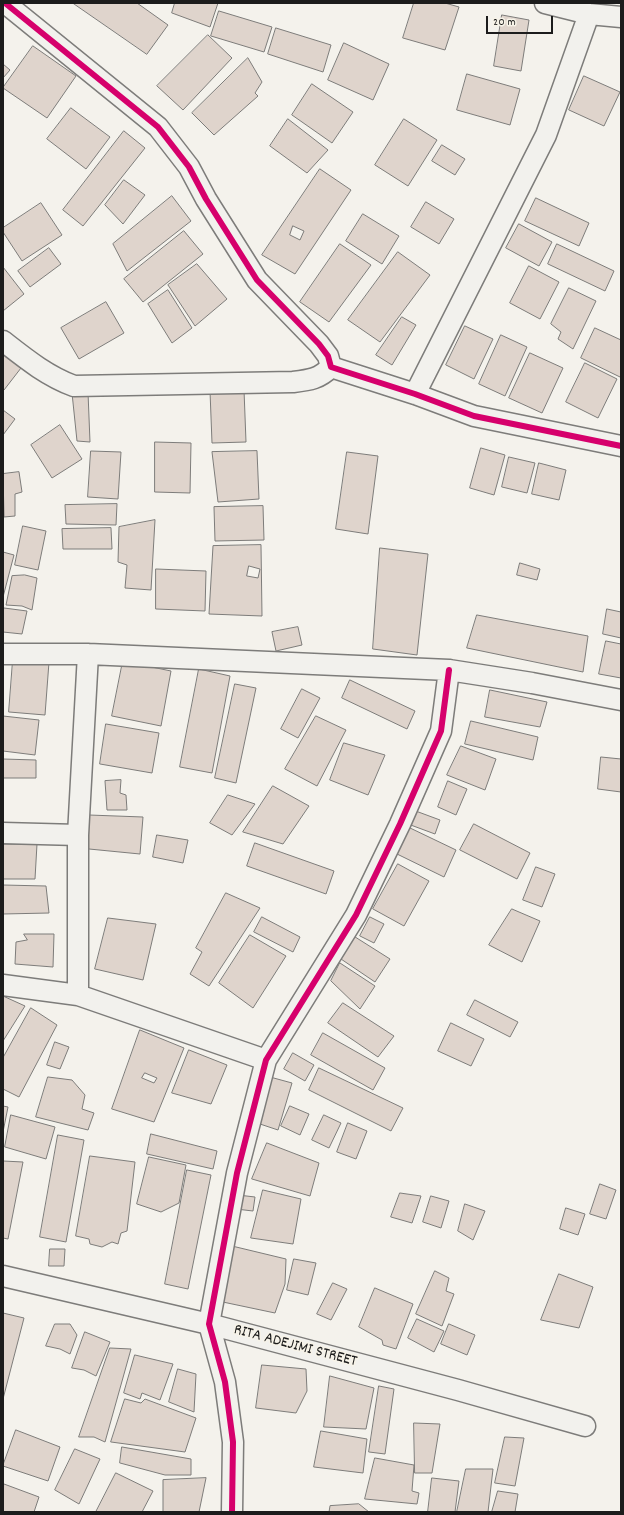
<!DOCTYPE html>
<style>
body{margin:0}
#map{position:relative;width:624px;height:1515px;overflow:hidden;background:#f4f2ec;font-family:Dekko,sans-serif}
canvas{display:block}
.frame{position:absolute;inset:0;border:4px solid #1c1c1c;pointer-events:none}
.scale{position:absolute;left:486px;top:16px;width:67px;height:18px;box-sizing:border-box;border:2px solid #1c1c1c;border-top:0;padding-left:5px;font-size:12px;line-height:14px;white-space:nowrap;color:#1c1c1c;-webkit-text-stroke:3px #f7f3e8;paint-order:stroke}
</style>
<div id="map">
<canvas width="624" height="1515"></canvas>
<div class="frame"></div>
<div class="scale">20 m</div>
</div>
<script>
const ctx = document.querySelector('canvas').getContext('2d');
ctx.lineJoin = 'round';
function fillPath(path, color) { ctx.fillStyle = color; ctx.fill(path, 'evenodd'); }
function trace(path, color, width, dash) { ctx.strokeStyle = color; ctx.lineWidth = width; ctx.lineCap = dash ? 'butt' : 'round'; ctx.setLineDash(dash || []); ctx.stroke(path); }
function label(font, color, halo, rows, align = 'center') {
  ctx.font = font + ' Dekko,sans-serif'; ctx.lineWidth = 3; ctx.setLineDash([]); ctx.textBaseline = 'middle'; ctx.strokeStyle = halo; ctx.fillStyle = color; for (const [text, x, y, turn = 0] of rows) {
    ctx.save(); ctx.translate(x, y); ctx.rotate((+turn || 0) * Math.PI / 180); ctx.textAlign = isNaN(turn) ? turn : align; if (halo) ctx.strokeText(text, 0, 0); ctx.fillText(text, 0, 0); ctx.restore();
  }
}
const building = new Path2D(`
 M73,3H137L168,25L147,54Z
 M175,3H218L210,27L172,13Z
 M414,3H445L459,7L445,50L403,38Z
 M219,11L272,27L264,52L211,36Z
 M502,15L529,20L521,71L494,66Z
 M276,28L331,45L323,72L268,54Z
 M208,35L232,58L183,110L157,86Z
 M344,43L389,64L373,100L328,80Z
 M33,46L76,76L47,118L3,88Z
 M248,58L262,82L255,93L258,96L214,135L192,113Z
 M3,64L10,70L3,78Z
 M467,74L520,89L510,125L457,110Z
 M584,76L620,92L604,126L569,110Z
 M312,84L353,112L332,143L292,115Z
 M71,108L110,137L86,169L47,139Z
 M288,119L328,150L307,173L270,146Z
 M404,119L437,140L408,186L375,165Z
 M124,131L145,148L83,226L63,210Z
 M442,145L465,159L455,175L432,161Z
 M320,169L351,190L295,274L262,255ZM293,226L304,231L300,240L290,235Z
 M124,180L145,195L123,224L105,205Z
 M172,196L191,221L127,271L113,244Z
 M536,198L589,223L579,246L525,221Z
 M426,202L454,219L439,244L411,227Z
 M41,203L62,235L22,261L3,232V228Z
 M363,214L399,236L382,264L346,241Z
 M519,224L552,242L539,266L506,248Z
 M184,231L203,254L143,302L124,279Z
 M340,244L371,265L329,322L300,302Z
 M557,244L614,271L605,291L548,264Z
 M49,248L61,264L30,287L18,271Z
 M398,252L430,275L380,342L348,320Z
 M197,264L227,299L195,326L168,285Z
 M529,266L559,282L540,319L510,303Z
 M3,267L24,294L3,311Z
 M569,288L596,301L573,349L558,339L561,332L551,324Z
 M168,290L192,328L172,343L148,304Z
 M106,302L124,333L79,359L61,328Z
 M402,317L416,325L392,365L376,355Z
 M465,326L493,339L474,379L446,365Z
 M595,328L621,340V374L620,377L581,358Z
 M501,335L527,347L505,396L479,384Z
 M3,353L21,368L4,390L3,389Z
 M530,353L563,368L542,413L509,398Z
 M585,363L617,379L598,418L566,402Z
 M244,390L246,442L212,443L210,391Z
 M88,392L90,442L77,441L72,393Z
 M3,410L15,419L3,435Z
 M60,425L82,459L52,478L31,445Z
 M155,442L191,443L190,493L155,492Z
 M481,448L505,455L494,495L470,488Z
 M91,451L121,452L118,499L88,497Z
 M257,451L259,499L218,502L212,452Z
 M347,452L378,456L368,534L336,529Z
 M509,457L535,463L527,493L502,487Z
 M539,463L566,470L559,500L532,494Z
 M19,472L22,492L15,494V516L4,517L3,474Z
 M117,504L116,525L66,524L65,505Z
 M263,506L264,540L215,541L214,507Z
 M155,520L151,590L125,588L127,565L118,562L119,527Z
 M23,526L46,531L38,570L15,565Z
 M111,528L112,549H63L62,529Z
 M261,545L262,616L209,614L213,546ZM249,566L260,569L258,578L247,576Z
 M380,548L428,554L417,655L373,649Z
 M3,552L14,555L3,597Z
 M520,563L540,569L537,580L517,575Z
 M156,569L206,571L205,611L156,609Z
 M25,575L37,578L32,610L22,606L6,605L12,576Z
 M4,608L27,611L22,634L3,632Z
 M607,609L621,612V638L603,634Z
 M477,615L588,636L583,672L467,648Z
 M298,627L302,645L276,651L272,632Z
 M606,641L621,644V678L599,674Z
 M13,660L49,662L45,715L9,712Z
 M123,661L171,671L161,726L112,716Z
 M199,669L230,676L212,773L180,767Z
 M350,680L415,711L407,729L342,698Z
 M235,684L256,688L236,783L215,778Z
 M302,689L320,698L298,738L281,729Z
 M490,690L547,702L540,727L485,717Z
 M3,716L39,720L35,755L3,751Z
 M316,716L346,730L317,786L285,769Z
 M471,721L538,737L533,760L465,744Z
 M106,724L159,733L152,773L100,764Z
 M344,743L385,755L368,795L330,780Z
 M461,746L496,759L485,790L447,775Z
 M601,757L621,759V792L598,789Z
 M3,759L36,760V778H3Z
 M121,780L120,793L126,795L127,810H107L105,781Z
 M448,781L467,789L456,815L438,807Z
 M273,786L309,806L283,844L243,832Z
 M228,795L255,804L232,835L210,823Z
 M413,810L440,820L435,834L408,824Z
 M89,815L143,817L140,854L89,849Z
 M474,824L530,853L517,879L460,850Z
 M408,827L456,850L444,877L397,854Z
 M157,835L188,840L183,863L153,857Z
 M255,843L334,871L326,894L247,866Z
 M3,844H37L35,879H3Z
 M398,864L429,881L404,926L373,909Z
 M536,867L555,874L542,907L523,900Z
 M3,885L46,886L49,913L3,914Z
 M226,893L260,908L209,986L190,974L202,952L196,948Z
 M512,909L540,921L522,962L489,945Z
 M262,917L300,937L293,952L254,932Z
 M370,917L384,924L374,943L360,936Z
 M108,918L156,924L143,980L95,969Z
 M24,934H54L53,967L15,964L16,942L27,940Z
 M250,935L286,956L253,1008L219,983Z
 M352,935L390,959L375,982L338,957Z
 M340,963L375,986L360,1009L331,981Z
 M3,996L25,1006L3,1041Z
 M475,1000L518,1022L510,1037L467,1015Z
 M343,1003L394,1036L378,1057L328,1023Z
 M31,1008L57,1025L19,1097L3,1089V1058Z
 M451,1023L484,1039L471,1066L438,1051Z
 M140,1030L184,1048L154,1122L112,1109ZM145,1073L157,1078L154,1083L142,1078Z
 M323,1033L385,1068L373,1090L311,1055Z
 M55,1042L69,1047L60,1069L47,1065Z
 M189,1050L227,1065L211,1104L172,1093Z
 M293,1053L314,1065L305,1081L284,1069Z
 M319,1068L403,1108L391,1131L309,1090Z
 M48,1077L72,1080L85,1095L82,1109L94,1113L88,1130L36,1117Z
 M270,1077L292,1083L278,1130L257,1123Z
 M3,1106L8,1107L3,1132Z
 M290,1106L309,1114L300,1135L281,1126Z
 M11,1115L55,1127L46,1159L5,1147Z
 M324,1115L341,1123L329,1148L312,1140Z
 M348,1123L367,1131L356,1159L337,1152Z
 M151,1134L217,1151L213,1169L147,1154Z
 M58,1135L84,1140L66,1242L40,1237Z
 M267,1143L319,1163L310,1196L252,1179Z
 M90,1156L135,1162L127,1231L121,1233L118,1244L112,1242L102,1247L90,1244L89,1239L76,1236Z
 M149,1157L186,1165L179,1203L161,1212L137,1204Z
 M3,1161L23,1162L8,1239L3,1238Z
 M187,1170L211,1175L188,1289L165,1284Z
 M600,1184L616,1190L606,1219L590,1214Z
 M263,1190L301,1199L293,1244L251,1238Z
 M400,1193L421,1196L412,1223L391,1217Z
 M238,1195L255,1197L253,1211L236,1209Z
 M431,1196L449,1201L441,1228L423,1222Z
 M465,1204L485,1211L473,1240L458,1231Z
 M566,1208L585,1214L578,1235L560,1229Z
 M232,1246L286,1259L285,1284L275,1313L218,1301Z
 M50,1249H65L64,1266H49Z
 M294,1259L316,1263L308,1295L287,1290Z
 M435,1271L449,1278L446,1291L454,1294L442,1326L416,1314Z
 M559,1274L593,1287L579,1328L541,1320Z
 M333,1283L347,1289L331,1320L317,1314Z
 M375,1288L413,1304L396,1349L383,1345L382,1340L359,1327Z
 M3,1313L24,1318L3,1399Z
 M417,1319L444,1331L434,1352L408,1338Z
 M55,1324H70L77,1335L70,1354L60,1349L46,1346Z
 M449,1324L475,1335L467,1355L441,1344Z
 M85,1332L110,1342L96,1376L84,1370L72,1368Z
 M110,1348L131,1349L105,1442L94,1437H79Z
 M135,1355L173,1364L160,1400L142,1393L140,1399L124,1393Z
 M262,1365L306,1369L307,1391L296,1413L256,1408Z
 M178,1369L196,1374L194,1412L169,1402Z
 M330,1376L374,1388L366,1429L324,1427Z
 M379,1386L394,1389L385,1454L369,1452Z
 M125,1399L141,1403L145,1399L196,1418L185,1452L111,1442Z
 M414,1423L440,1424L432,1473H415Z
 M16,1430L60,1447L48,1481L3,1466Z
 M321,1431L367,1439L363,1473L314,1467Z
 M505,1437L524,1438L515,1486L495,1483Z
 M122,1447L191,1459V1475H165L120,1463Z
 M75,1449L100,1459L79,1504L55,1490Z
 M375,1458L414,1465L412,1491L419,1493L417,1504L365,1499Z
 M466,1469H493L488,1512H457Z
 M116,1473L153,1491L142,1512H96Z
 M206,1478L199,1512H163V1480Z
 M432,1478L459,1481L455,1512H428Z
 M4,1484L39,1497L34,1512H3Z
 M498,1491L518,1494L515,1512H492Z
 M359,1504L369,1512H329L330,1506Z`);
const minor = new Path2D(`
 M5,3L158,127L189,167L206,199L257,280L319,344L328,356L331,367L415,394L474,416L621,446
 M545,3L589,14L621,17
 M3,341C26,359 47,376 74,386L293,382C310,380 319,379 331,367
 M415,394L546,135L589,14
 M3,654H88L449,670L532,683L621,700
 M3,833L78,835
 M3,985L78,995L266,1060
 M78,995V835L88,654
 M3,1276L209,1324L458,1390L585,1426
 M232,1512L233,1442L225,1382L209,1324L237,1173L266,1060L356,915L400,824L441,731L449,670`);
const cycleway = new Path2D(`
 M5,3L158,127L189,167L206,199L257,280L319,344L328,356L331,367L415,394L474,416L621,446
 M232,1512L233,1442L225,1382L209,1324L237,1173L266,1060L356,915L400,824L441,731L449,670`);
const streetNames = [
 ["RITA ADEJIMI STREET",295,1347,15]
];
fillPath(building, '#dfd4cc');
trace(building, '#7d7c7a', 1);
trace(minor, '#7d7c7a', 23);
trace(minor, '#f2f1ed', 20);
trace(cycleway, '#d6006c', 6);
label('16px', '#1c1c1c', '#f7f3e8', streetNames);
</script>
